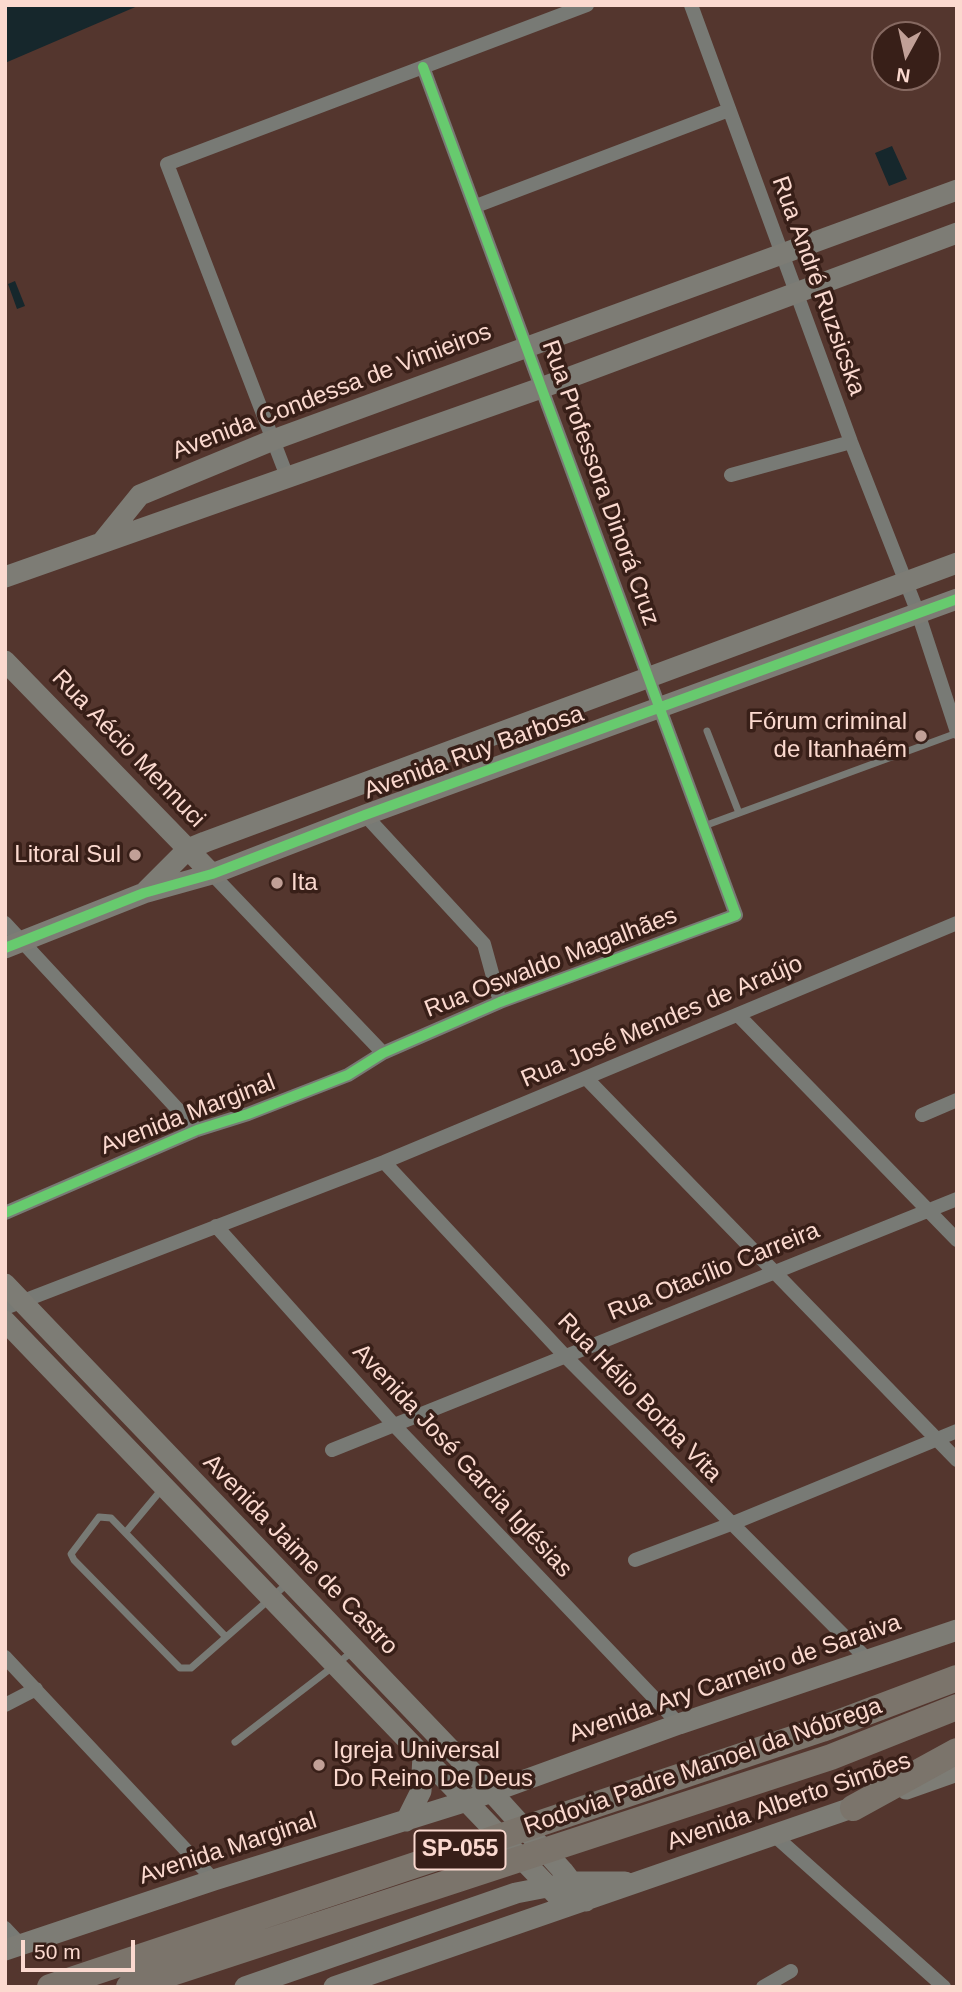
<!DOCTYPE html>
<meta charset="utf-8">
<style>
body{margin:0}
#map{position:relative;width:962px;height:1992px;overflow:hidden;background:#54362e;font-family:Arial,sans-serif}
canvas{display:block}
.frame{position:absolute;inset:0;border:7px solid #fbd9cf;pointer-events:none}
.north{position:absolute;left:871px;top:21px;width:70px;height:70px;box-sizing:border-box;background:#381f18;border:2px solid #866961;border-radius:50%;rotate:188deg;font-size:19px;font-weight:700;line-height:28px;text-align:center;color:#fbd9cf}
.north::after{content:'';display:block;margin:auto;width:24px;height:32px;background:#c1a097;clip-path:polygon(50% 0,100% 100%,50% 72%,0 100%)}
.scale{position:absolute;left:21px;top:1940px;width:114px;height:32px;box-sizing:border-box;border:4px solid #fbd9cf;border-top:0;padding-left:9px;font-size:21px;line-height:24px;white-space:nowrap;color:#fbd9cf;-webkit-text-stroke:5px #381f18;paint-order:stroke}
</style>
<div id="map">
<canvas width="962" height="1992"></canvas>
<div class="frame"></div>
<div class="north">N</div>
<div class="scale">50 m</div>
</div>
<script>
const ctx = document.querySelector('canvas').getContext('2d');
ctx.lineJoin = 'round';
function fillPath(path, color) { ctx.fillStyle = color; ctx.fill(path, 'evenodd'); }
function trace(path, color, width, dash) { ctx.strokeStyle = color; ctx.lineWidth = width; ctx.lineCap = dash ? 'butt' : 'round'; ctx.setLineDash(dash || []); ctx.stroke(path); }
function label(font, color, halo, rows, align = 'center') {
  ctx.font = font + ' Arial,sans-serif'; ctx.lineWidth = 7; ctx.setLineDash([]); ctx.textBaseline = 'middle'; ctx.strokeStyle = halo; ctx.fillStyle = color; for (const [text, x, y, turn = 0] of rows) {
    ctx.save(); ctx.translate(x, y); ctx.rotate((+turn || 0) * Math.PI / 180); ctx.textAlign = isNaN(turn) ? turn : align; if (halo) ctx.strokeText(text, 0, 0); ctx.fillText(text, 0, 0); ctx.restore();
  }
}
const water = new Path2D(`
 M5,5H140L5,63Z
 M892,146L907,179L889,186L875,153Z
 M15,281L25,306L17,309L8,284Z`);
const lane = new Path2D(`
 M707,731L739,813
 M704,826L957,733
 M126,1532L162,1489
 M226,1637L111,1518L99,1517L71,1554L74,1560L180,1668H191L288,1583
 M235,1742L352,1652`);
const street = new Path2D(`
 M691,5L851,442L918,613L957,732
 M476,206L729,110
 M731,475L851,442
 M288,479L167,164L587,5
 M365,815L484,944L500,1002
 M212,874L383,1053
 M5,923L197,1130
 M738,1015L957,1240
 M586,1078L957,1460
 M922,1115L957,1100
 M384,1162L566,1357L868,1660
 M5,1213L197,1130L248,1114L348,1075L383,1053L500,1002L736,915L423,67
 M216,1226L394,1425L679,1724
 M5,1308L384,1162L957,923
 M332,1450L957,1199
 M635,1560L731,1524L957,1431
 M5,1657L214,1880
 M5,1705L36,1689
 M775,1836L944,1987
 M5,1928L21,1945
 M763,1987L791,1971`);
const secondary = new Path2D(`
 M102,542L140,495L273,440L957,190
 M5,577L541,388L957,233
 M5,661L212,874
 M146,891L188,849L205,842L957,563
 M5,948L144,893L212,874L365,815L957,599
 M5,1284L496,1797L563,1871L586,1901
 M5,1321L567,1906
 M906,1789L957,1771
 M406,1821L421,1791L423,1756
 M5,1950L214,1880L467,1801L679,1724L957,1630
 M245,1987L516,1893L573,1882H625
 M334,1987L866,1803`);
const highway = new Path2D(`
 M853,1808L957,1751
 M50,1987L822,1729L957,1678
 M129,1987L831,1757L957,1707`);
const cycleway = new Path2D(`
 M5,948L144,893L212,874L365,815L957,599
 M5,1213L197,1130L248,1114L348,1075L383,1053L500,1002L736,915L423,67`);
const markers = [
 [921,736,7,"#c1a097"],
 [135,855,7,"#c1a097"],
 [277,883,7,"#c1a097"],
 [319,1765,7,"#c1a097"]
];
const shields = [
 [460,1850,91]
];
const shieldNames = [
 ["SP-055",460,1850]
];
const streetNames = [
 ["Rua André Ruzsicska",818,286,70],
 ["Avenida Condessa de Vimieiros",332,392,-21],
 ["Rua Professora Dinorá Cruz",600,483,70],
 ["Rua Aécio Mennuci",128,749,46],
 ["Avenida Ruy Barbosa",474,753,-20],
 ["Rua Oswaldo Magalhães",551,963,-21],
 ["Rua José Mendes de Araújo",662,1022,-23],
 ["Avenida Marginal",188,1115,-21],
 ["Rua Otacílio Carreira",714,1272,-22],
 ["Rua Hélio Borba Vita",639,1398,46],
 ["Avenida José Garcia Iglésias",462,1461,47],
 ["Avenida Jaime de Castro",300,1555,46],
 ["Avenida Ary Carneiro de Saraiva",735,1679,-19],
 ["Rodovia Padre Manoel da Nóbrega",703,1767,-19],
 ["Avenida Alberto Simões",789,1802,-19],
 ["Avenida Marginal",228,1849,-18]
];
const poiNames = [
 ["Fórum criminal",907,722],
 ["de Itanhaém",907,750],
 ["Litoral Sul",121,855],
 ["Ita",291,883,"left"],
 ["Igreja Universal",333,1751,"left"],
 ["Do Reino De Deus",333,1779,"left"]
];
fillPath(water, '#16272c');
trace(lane, '#787a75', 7);
trace(street, '#787a75', 14);
trace(secondary, '#7d7c75', 21);
trace(highway, '#7b746b', 26);
trace(cycleway, '#67ca6e', 10);
for (const [x, y, r, color] of markers) { const dot = new Path2D(); dot.arc(x, y, r, 0, 2 * Math.PI); ctx.fillStyle = color; ctx.fill(dot); trace(dot, '#381f18', 2.5); }
for (const [x, y, w] of shields) { const box = new Path2D(); box.roundRect(x - w / 2, y - 19.5, w, 39, 5); ctx.fillStyle = '#381f18'; ctx.fill(box); trace(box, '#fbd9cf', 2); }
label('bold 23px', '#fbd9cf', null, shieldNames);
label('24px', '#fbd9cf', '#381f18', streetNames);
label('24px', '#fbd9cf', '#381f18', poiNames, 'right');
</script>
